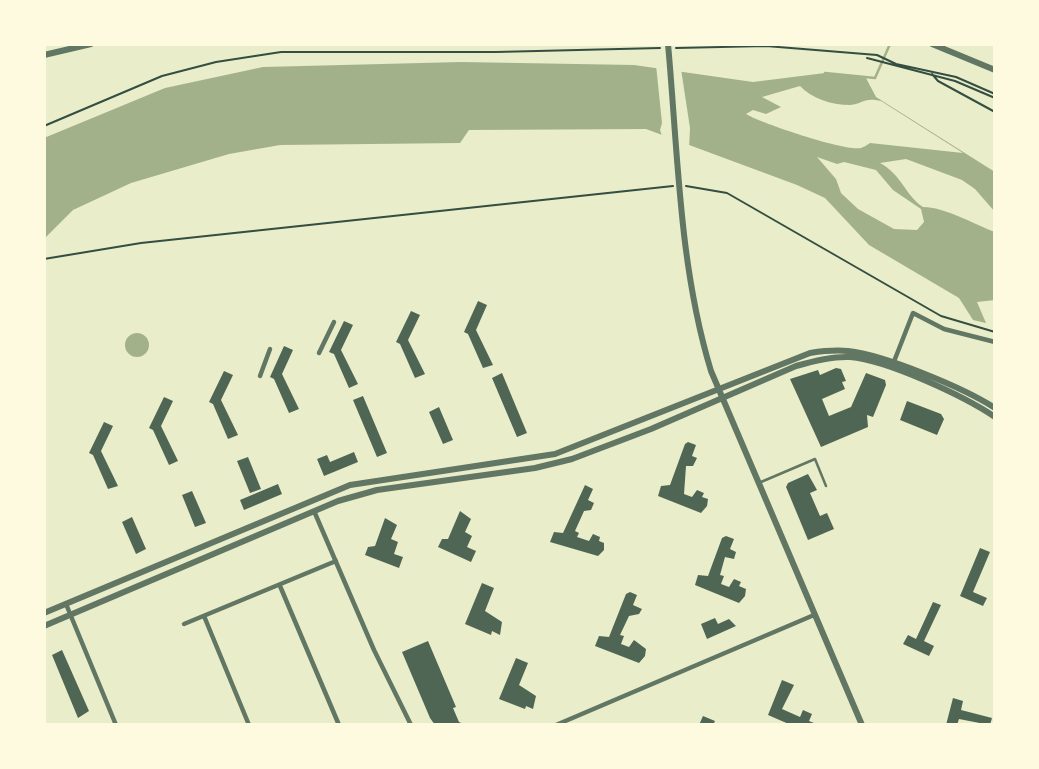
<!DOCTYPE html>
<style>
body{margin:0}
#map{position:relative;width:1039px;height:769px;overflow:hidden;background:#e9edc9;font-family:"Open Sans",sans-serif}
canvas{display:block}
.frame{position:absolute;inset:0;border:46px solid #fefae0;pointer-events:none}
</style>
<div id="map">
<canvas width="1039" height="769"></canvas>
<div class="frame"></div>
</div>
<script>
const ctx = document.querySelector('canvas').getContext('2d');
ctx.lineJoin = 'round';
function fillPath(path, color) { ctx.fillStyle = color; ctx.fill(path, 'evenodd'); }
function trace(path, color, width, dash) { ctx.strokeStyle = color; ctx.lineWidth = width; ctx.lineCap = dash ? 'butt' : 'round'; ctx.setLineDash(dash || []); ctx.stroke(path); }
const water = new Path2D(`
 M461,62L634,65L753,82L825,73L866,78L876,97L995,172V212L975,189L962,180L906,159L880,163C902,175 905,195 923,207C944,207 974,224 995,232V300L977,302L986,323L973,320L959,298L869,245L825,198L797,185L646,129L469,130L460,143L280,145L229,154L131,183L73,210L44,239V138L165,88L263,67ZM800,86C811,98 831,105 850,105C864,104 862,97 881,101L963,153L870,143C867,145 864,147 861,148C846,152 758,122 746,114L753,110L766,114L781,107L762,97ZM817,157L837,164L844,162L876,170L893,190L921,209L924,222L917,230L894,229L858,209L841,193L836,179Z
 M125 345a12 12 0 1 1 24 0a12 12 0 1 1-24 0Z`);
const pier = new Path2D(`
 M656,65L681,69L690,128L689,149L663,139L660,130L662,123Z`);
const stream = new Path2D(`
 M825,73L875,78L890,44`);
const building = new Path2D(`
 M478,301L487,305L476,330L493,365L483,368L468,334L464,332Z
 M411,311L420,315L408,340L425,374L415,378L400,344L396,342Z
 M344,321L353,325L341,350L358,384L349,388L334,354L329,352Z
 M284,346L293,350L282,374L299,409L289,413L274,379L270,377Z
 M836,368L841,369L846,381L842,382L845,389L822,399L829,416L851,407L866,373L885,380L886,385L873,417L867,415L868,427L821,447L790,379L818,370L820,375Z
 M224,371L233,375L221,400L238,435L228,439L213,404L209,402Z
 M502,373L527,433L517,437L492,378Z
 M363,396L387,453L377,457L353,400Z
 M164,397L173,401L161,426L178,461L169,465L153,430L149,428Z
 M907,401L941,414L944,419L937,435L900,420Z
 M439,407L453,440L443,444L429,412Z
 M104,422L113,426L101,451L118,486L108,489L93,455L89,453Z
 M688,442L696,445L692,456L697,458L693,466H686L684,494L692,497L697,490L704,493L702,497L708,499L707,506L701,513L658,496L661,486L670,485L685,444Z
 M354,452L358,462L324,476L317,459L327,455L330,462Z
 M248,457L261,489L250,493L237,461Z
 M808,474L817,490L810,493L820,516L827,513L834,529L808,540L786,487L788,483Z
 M278,484L282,494L244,510L240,500Z
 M585,485L593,489L588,500L594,503L591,510L584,511L575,531L579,533L577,537L589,541L593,534L600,537L599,541L604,543V550L598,556L550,542L554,532L563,533Z
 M192,491L206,523L195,527L182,495Z
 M460,511L471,519L465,532L472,536L467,547L476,551L471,562L438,547L442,539H448Z
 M132,517L146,549L136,554L122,522Z
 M385,518L397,525L391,539L398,542L394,554L403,557L399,568L365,555L368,547L375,546Z
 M726,536L734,539L730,549L736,552L734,559L725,557L720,575L724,576L721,584L729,587L734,579L741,582L739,586L746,589L745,596L739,603L695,585L698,575L708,576L722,538Z
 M980,548L990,552L973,592L987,598L983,606L960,596Z
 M482,583L494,588L485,611L502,622L500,635L492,631L491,635L465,624Z
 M630,592L637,595L633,605L642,609L639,614L629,616L620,635L624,636L621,644L629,647L634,640L646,649L645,656L639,663L595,646L599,636L609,637L626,594Z
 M933,602L941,605L924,641L934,646L929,656L903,644L908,635L916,639Z
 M715,618L718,624L729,619L736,626L707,639L701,624Z
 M428,641L456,707L453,708L459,722L466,725H435L430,718L402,652Z
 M62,650L89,711L78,718L52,655Z
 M516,658L528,663L519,685L536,696L533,709L526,706L525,709L499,699Z
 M782,680L794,685L782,709L800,717L803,710L812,714L809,721L819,725H791L768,715Z
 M953,698L963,701L961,710L992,718L990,725L959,719L957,725H946Z
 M703,716L715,721L713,725H699Z`);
const path = new Path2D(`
 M676,48L766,46L877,55L896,64L956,77L995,94
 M867,58L955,81L995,98
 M932,74L938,81L995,112
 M44,126L162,76L216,62L281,52H496L660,48
 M686,186L727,193L941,316L995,332
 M44,259L141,243L673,186`);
const service = new Path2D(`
 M761,482L815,459L826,486`);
const minor = new Path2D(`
 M319,353L334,322
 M893,364L913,313L944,329L995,342
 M260,376L270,349
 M314,511L374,650L411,725
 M280,586L339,725
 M66,604L116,725
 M204,616L249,725
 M184,624L336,561
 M556,725L814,615`);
const tertiary = new Path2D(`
 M668,44C678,153 679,266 711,371L862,725
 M932,44L995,70
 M44,55L91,44
 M44,613L350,485L555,454L810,353C823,351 836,350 848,351C885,355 964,388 995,408
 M44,626L338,501L377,490L535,468L572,459L651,429L796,366C813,361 832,356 850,357C887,360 964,396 995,417`);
fillPath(water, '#a3b18a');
fillPath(pier, '#e9edc9');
trace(stream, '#a3b18a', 2.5);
fillPath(building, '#4f6655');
trace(path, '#344e41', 2);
trace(service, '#617663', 2.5);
trace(minor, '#617663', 4.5);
trace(tertiary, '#617663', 6);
</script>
